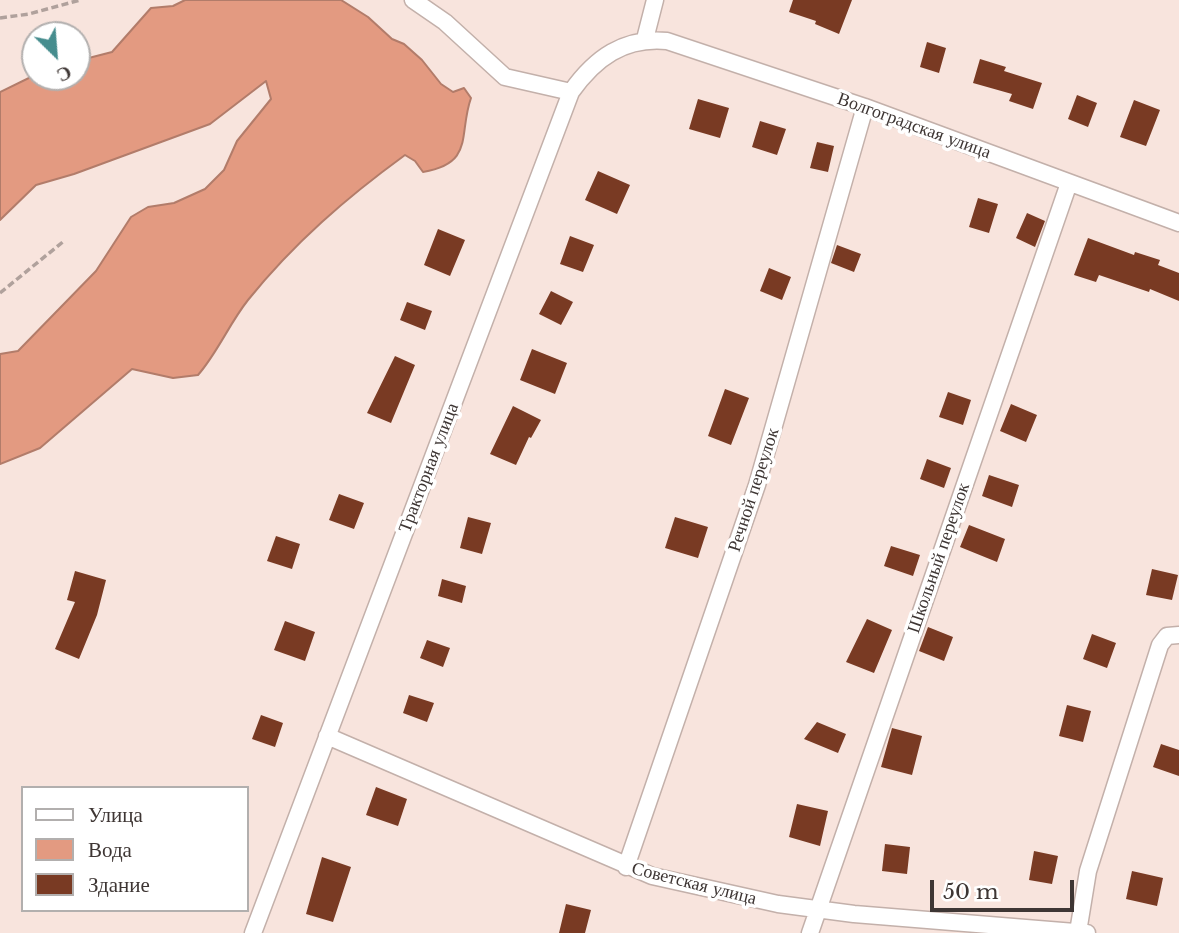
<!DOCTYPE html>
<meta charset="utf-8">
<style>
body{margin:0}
#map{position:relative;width:1179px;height:933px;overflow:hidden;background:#f8e4dd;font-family:"Libre Baskerville",serif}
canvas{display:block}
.legend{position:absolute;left:21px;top:786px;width:228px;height:126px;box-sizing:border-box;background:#fff;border:2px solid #b2afae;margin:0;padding:9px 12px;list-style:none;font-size:21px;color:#3e3634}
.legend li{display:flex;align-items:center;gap:14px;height:35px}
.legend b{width:35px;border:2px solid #b2afae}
.north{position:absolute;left:21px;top:21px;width:70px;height:70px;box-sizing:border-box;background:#fff;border:2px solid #b2afae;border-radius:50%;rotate:155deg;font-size:19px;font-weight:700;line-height:28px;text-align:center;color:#3e3634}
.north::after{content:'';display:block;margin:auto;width:24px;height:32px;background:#468d8e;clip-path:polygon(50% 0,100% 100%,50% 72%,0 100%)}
.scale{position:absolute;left:930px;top:880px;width:144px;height:32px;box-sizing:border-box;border:4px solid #3e3634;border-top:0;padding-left:9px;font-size:21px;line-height:24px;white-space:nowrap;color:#3e3634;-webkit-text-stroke:5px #fff;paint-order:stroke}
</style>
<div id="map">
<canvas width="1179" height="933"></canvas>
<ul class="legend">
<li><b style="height:9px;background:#fff"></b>Улица</li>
<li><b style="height:19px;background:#e39a81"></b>Вода</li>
<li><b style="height:19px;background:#793a23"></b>Здание</li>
</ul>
<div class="north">С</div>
<div class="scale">50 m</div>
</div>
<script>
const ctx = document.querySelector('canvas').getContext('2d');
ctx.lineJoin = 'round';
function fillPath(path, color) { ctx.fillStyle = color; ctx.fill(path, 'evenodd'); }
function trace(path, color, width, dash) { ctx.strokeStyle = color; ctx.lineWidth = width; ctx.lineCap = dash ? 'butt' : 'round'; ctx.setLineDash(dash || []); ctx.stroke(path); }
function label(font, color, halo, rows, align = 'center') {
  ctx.font = font + ' "Libre Baskerville",serif'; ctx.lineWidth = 7; ctx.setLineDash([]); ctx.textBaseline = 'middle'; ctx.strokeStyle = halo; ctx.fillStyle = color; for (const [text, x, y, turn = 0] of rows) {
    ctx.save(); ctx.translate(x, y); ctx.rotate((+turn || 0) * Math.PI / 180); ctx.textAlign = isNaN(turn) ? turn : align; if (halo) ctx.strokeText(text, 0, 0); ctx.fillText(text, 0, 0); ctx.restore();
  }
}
const water = new Path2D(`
 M185,0H341L368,17L392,39L404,44L422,60L441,84L453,92L464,88L471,98C458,135 475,163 423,172L415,161L405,155C346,198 294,243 248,300C229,324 218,352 198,375L173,378L132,369L40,448L0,464V354L18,351L96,271L131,217L148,207L174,203L205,189L224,170L237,141L271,99L266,81L210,124L74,174L36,185L0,220V92L35,75L77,77V61L112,52L151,8L173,6Z`);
const building = new Path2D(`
 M793,0H852L839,34L815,24L816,21L789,12Z
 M927,42L946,48L939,73L920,67Z
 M980,59L1006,67L1004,71L1042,83L1033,109L1009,101L1012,94L973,83Z
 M1077,95L1097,103L1088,127L1068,119Z
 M698,99L729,108L720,138L689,129Z
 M1134,100L1160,110L1146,146L1120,137Z
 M760,121L786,129L777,155L752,147Z
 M817,142L834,146L828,172L810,168Z
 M598,171L630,185L617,214L585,200Z
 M978,198L998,204L989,233L969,227Z
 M1027,213L1045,221L1035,247L1016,238Z
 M438,229L465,240L450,276L424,265Z
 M570,236L594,245L583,272L560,264Z
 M1088,238L1134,255L1135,252L1160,260L1158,265L1179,273V301L1150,289L1149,292L1099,275L1096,282L1074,275Z
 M837,245L861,254L854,272L831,263Z
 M769,268L791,277L782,300L760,291Z
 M551,291L573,302L561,325L539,314Z
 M407,302L432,311L425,330L400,320Z
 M532,349L567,363L555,394L520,380Z
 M395,356L415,365L391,423L367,413Z
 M725,389L749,398L731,445L708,436Z
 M948,392L971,400L963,425L939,417Z
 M1011,404L1037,415L1026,442L1000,431Z
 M513,406L541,420L531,438L529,437L516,465L490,454Z
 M927,459L951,468L944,488L920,479Z
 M989,475L1019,485L1012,507L982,496Z
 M339,494L364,503L354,529L329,520Z
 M468,517L491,523L482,554L460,548Z
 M675,517L708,527L698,558L665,548Z
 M969,525L1005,539L997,562L960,547Z
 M276,536L300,544L292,569L267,561Z
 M891,546L920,555L913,576L884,566Z
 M1152,569L1178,575L1172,600L1146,595Z
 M75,571L106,580L97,615L79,659L55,649L75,602L67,600Z
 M442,579L466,586L462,603L438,596Z
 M867,619L892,630L874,673L846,662Z
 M285,621L315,632L305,661L274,650Z
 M928,627L953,637L944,661L919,651Z
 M1092,634L1116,643L1107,668L1083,659Z
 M427,640L450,648L443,667L420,658Z
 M409,695L434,703L427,722L403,713Z
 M1067,705L1091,711L1083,742L1059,736Z
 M261,715L283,723L275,747L252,739Z
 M817,722L846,734L838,753L804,739Z
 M892,728L922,736L912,775L881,767Z
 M1161,744L1179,750V776L1153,767Z
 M376,787L407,799L398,826L366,815Z
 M797,804L828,811L820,846L789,837Z
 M885,844L910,847L907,874L882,871Z
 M1034,851L1058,856L1052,884L1029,880Z
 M322,857L351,867L333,922L306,914Z
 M1132,871L1163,878L1157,906L1126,899Z
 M566,904L591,910L585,933H559Z`);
const path = new Path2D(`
 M0,18L29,14L80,0
 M0,293L64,241`);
const minor = new Path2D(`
 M413,0L445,22L505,77L571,92
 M645,39L655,0
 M327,736L652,876L778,904L854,914L1087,933
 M626,867L757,485L865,107
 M1078,932L1088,871L1160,645L1167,636L1179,635
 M253,933L571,92C595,58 624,37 667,41L865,107L1179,223
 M810,933L1069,183`);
const streetNames = [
 ["Волгоградская улица",914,126,20],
 ["Тракторная улица",429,468,-69],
 ["Речной переулок",754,490,-72],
 ["Школьный переулок",939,558,-71],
 ["Советская улица",694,884,14]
];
fillPath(water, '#e39a81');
trace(water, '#b27c6a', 2);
fillPath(building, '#793a23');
trace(minor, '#c3b0aa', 19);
trace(path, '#b0a19c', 3.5, [7, 3.5]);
trace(minor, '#fff', 16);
label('18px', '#3e3634', '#fff', streetNames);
</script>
